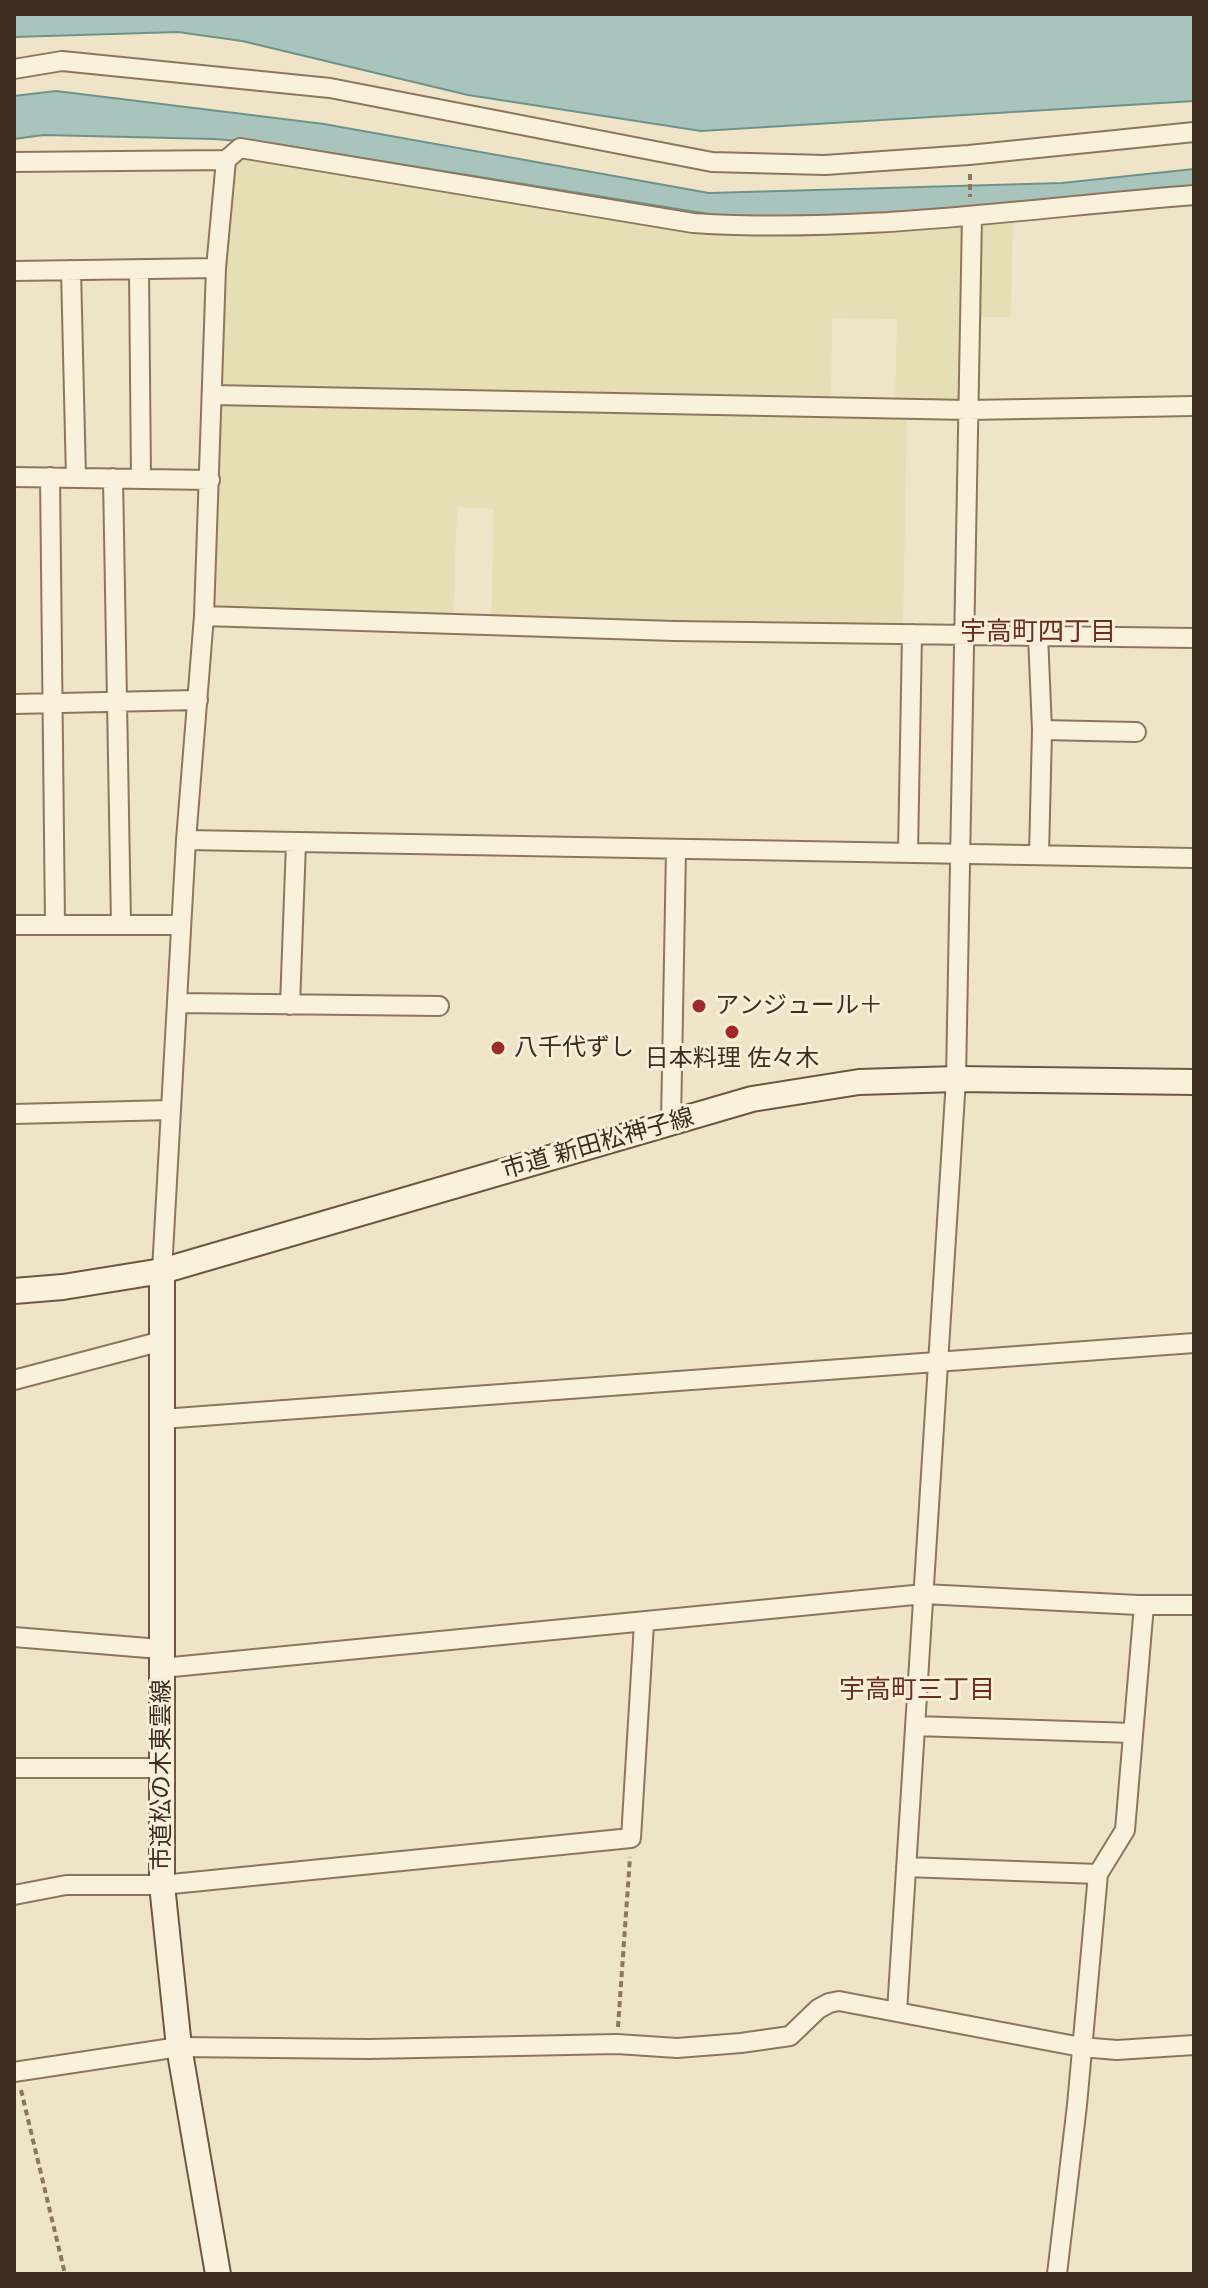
<!DOCTYPE html>
<meta charset="utf-8">
<style>
body{margin:0}
#map{position:relative;width:1208px;height:2288px;overflow:hidden;background:#f0e4c8;font-family:Lora,serif}
canvas{display:block}
.frame{position:absolute;inset:0;border:16px solid #3d2e20;pointer-events:none}
</style>
<div id="map">
<canvas width="1208" height="2288"></canvas>
<div class="frame"></div>
</div>
<script>
const ctx = document.querySelector('canvas').getContext('2d');
ctx.lineJoin = 'round';
function fillPath(path, color) { ctx.fillStyle = color; ctx.fill(path, 'evenodd'); }
function trace(path, color, width, dash) { ctx.strokeStyle = color; ctx.lineWidth = width; ctx.lineCap = dash ? 'butt' : 'round'; ctx.setLineDash(dash || []); ctx.stroke(path); }
function label(font, color, halo, rows, align = 'center') {
  ctx.font = font + ' Lora,"Noto Sans JP",serif'; ctx.lineWidth = 6; ctx.setLineDash([]); ctx.textBaseline = 'middle'; ctx.strokeStyle = halo; ctx.fillStyle = color; for (const [text, x, y, turn = 0] of rows) {
    ctx.save(); ctx.translate(x, y); ctx.rotate((+turn || 0) * Math.PI / 180); ctx.textAlign = isNaN(turn) ? turn : align; if (halo) ctx.strokeText(text, 0, 0); ctx.fillText(text, 0, 0); ctx.restore();
  }
}
const farmland = new Path2D(`
 M242,156L685,229L805,237L1013,220L1011,317H971L968,410H907L903,627L491,625L494,509L457,507L453,624L204,616L212,395L233,166ZM832,318L897,319L895,409L831,408Z`);
const water = new Path2D(`
 M14,14H1194V101L701,131L468,95L242,41L178,32L14,37Z
 M56,91L324,124L709,193L1062,183L1194,169V187L837,218L721,216L276,144L214,139L44,135L14,139V96Z`);
const path = new Path2D(`
 M970,174V197
 M618,2027L630,1857
 M21,2090L65,2274`);
const street = new Path2D(`
 M14,69L62,61L330,88L712,162L825,165L969,155L1194,132
 M14,162L226,160L240,148L693,223C861,234 1027,208 1194,195
 M71,270L76,478
 M139,270L141,479
 M14,271L216,268
 M212,395L968,410L1194,406
 M14,477L210,480
 M50,477L55,924
 M113,478L121,924
 M204,616L674,631L1194,638
 M1038,635L1042,730L1039,855
 M14,704L198,700
 M1042,730L1136,732
 M186,840L1194,858
 M908,853L912,634
 M14,925H181
 M179,1003L439,1006
 M290,1005L296,843
 M14,1114L170,1110
 M671,1122L676,849
 M162,1271L186,840L204,616L216,268L226,160
 M14,1380L162,1341
 M162,1419L1194,1343
 M14,1637L160,1649
 M162,1668L924,1594L1138,1605H1194
 M915,1726L1133,1733
 M14,1768H160
 M906,1867L1098,1874
 M14,1895L66,1885H162L631,1838L644,1623
 M897,2012L956,1079L972,216
 M14,2072L179,2047L369,2049L617,2044L677,2048L741,2043L790,2036L818,2009L829,2003L839,2001L1081,2047L1117,2050L1194,2045
 M1057,2274L1077,2105L1098,1874L1125,1830L1144,1605`);
const secondary = new Path2D(`
 M162,1271V1885L179,2047L218,2274
 M14,1291L63,1287L162,1271L752,1099L859,1082L956,1079L1194,1082`);
const markers = [
 [699,1006,8,"#9e2a2b"],
 [732,1032,8,"#9e2a2b"],
 [498,1048,8,"#9e2a2b"]
];
const poiNames = [
 ["アンジュール＋",715,1006],
 ["八千代ずし",514,1048],
 ["日本料理 佐々木",732,1059,"center"]
];
const streetNames = [
 ["市道 新田松神子線",598,1144,-16],
 ["市道松の木東雲線",162,1775,-90]
];
const neighbourhoodNames = [
 ["宇高町四丁目",1038,633],
 ["宇高町三丁目",917,1691]
];
fillPath(farmland, '#e6deb5');
fillPath(water, '#a9c4bc');
trace(water, '#6f938a', 2);
trace(street, '#8d765c', 22);
trace(secondary, '#6f573f', 28);
trace(path, '#8d765c', 4, [6, 4]);
trace(street, '#faf1dc', 18);
trace(secondary, '#faf1dc', 24);
for (const [x, y, r, color] of markers) { const dot = new Path2D(); dot.arc(x, y, r, 0, 2 * Math.PI); ctx.fillStyle = color; ctx.fill(dot); trace(dot, '#f7eed8', 3); }
label('24px', '#3d2e20', '#f7eed8', poiNames, 'left');
label('24px', '#3d2e20', '#f7eed8', streetNames);
label('26px', '#6b2e1e', '#f7eed8', neighbourhoodNames);
</script>
